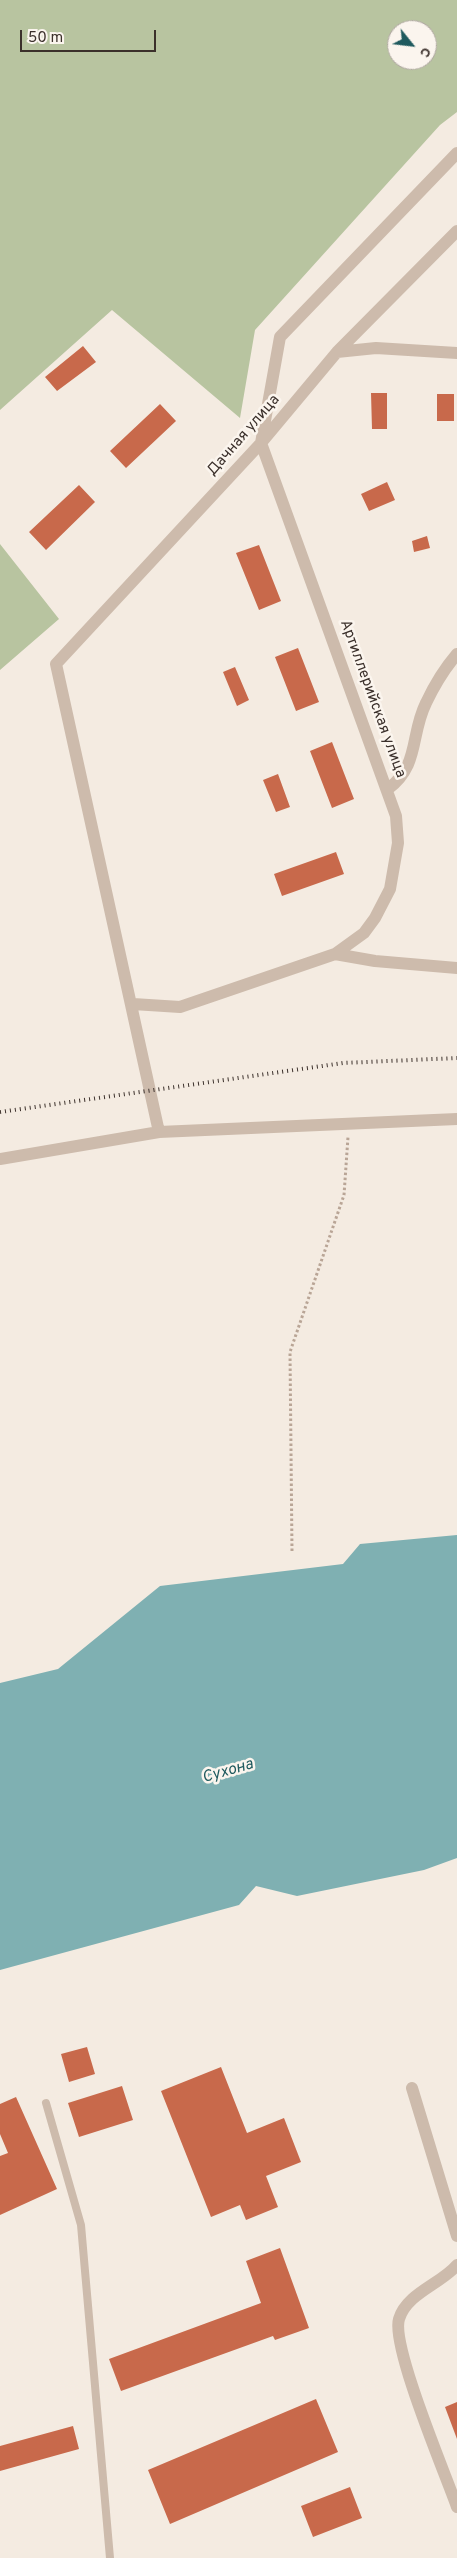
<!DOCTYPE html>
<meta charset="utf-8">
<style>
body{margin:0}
#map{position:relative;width:457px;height:2558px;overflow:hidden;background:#f4ebe1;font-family:Overpass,sans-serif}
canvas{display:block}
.north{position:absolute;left:387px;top:20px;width:50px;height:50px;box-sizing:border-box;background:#fbf5ee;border:1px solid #aea6a0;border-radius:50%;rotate:119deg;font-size:14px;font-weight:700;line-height:20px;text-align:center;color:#3b302b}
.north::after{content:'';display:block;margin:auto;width:18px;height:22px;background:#1f5a5e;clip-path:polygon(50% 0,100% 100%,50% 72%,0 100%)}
.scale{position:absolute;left:20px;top:30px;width:136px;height:22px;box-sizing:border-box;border:2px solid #3b302b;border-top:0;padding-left:6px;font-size:15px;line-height:18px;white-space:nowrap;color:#3b302b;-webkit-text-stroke:4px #fbf5ee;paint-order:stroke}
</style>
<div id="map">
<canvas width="457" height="2558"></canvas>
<div class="north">С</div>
<div class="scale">50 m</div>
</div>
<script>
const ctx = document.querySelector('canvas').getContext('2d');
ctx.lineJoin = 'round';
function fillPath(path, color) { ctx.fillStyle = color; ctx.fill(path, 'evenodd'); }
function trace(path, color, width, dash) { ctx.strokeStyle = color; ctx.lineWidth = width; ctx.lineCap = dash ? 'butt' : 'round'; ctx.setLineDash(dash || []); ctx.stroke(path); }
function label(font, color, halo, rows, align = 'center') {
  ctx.font = font + ' Overpass,sans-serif'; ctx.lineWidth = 5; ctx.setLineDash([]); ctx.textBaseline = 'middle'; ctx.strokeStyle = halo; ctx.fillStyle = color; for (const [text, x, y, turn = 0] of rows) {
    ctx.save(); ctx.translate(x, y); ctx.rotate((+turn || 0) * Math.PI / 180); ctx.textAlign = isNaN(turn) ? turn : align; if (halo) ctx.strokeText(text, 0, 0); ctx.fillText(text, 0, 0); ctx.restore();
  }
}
const green = new Path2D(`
 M0,0H457V112L440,125L255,330L240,418L112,310L0,410ZM397,30H427V60H397Z
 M0,544L59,619L0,670Z`);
const water = new Path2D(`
 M457,1535V1858L424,1870L297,1896L256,1886L239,1905L0,1970V1683L58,1669L160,1586L343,1564L360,1544Z`);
const building = new Path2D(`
 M83,346L96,362L57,391L45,377Z
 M371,393H387V429H372Z
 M437,394H454V421H437Z
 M160,404L176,421L126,468L110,451Z
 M387,482L395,500L369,511L361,494Z
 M79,485L95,502L46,550L29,532Z
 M427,536L430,548L414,552L412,541Z
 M259,545L281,601L259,610L236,553Z
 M298,648L319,702L296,711L275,657Z
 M235,667L249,700L237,706L223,672Z
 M332,742L354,799L332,808L310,751Z
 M278,774L290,807L276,812L263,780Z
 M336,852L344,874L282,896L274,874Z
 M87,2047L95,2074L69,2082L61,2054Z
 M221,2067L247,2133L284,2118L301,2162L266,2176L278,2207L246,2220L240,2205L211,2217L161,2091Z
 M122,2086L133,2120L79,2137L68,2103Z
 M16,2097L57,2189L0,2215V2156L8,2153L0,2134V2104Z
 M280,2248L309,2328L275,2340L273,2336L121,2391L109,2359L261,2303L246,2261Z
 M316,2399L338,2452L170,2524L148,2470Z
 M457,2402V2439L445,2407Z
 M73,2426L79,2449L0,2471V2446Z
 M350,2487L362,2518L313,2537L301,2506Z`);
const path = new Path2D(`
 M292,1551L290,1352L344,1195L348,1137`);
const service = new Path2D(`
 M46,2103L81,2225L110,2558`);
const minor = new Path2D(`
 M457,231L337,352L261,443L56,664L159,1132L457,1119
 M337,352L376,348L457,353
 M388,789C420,765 410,735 426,703C434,686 445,668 457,654
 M335,954L375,961L457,968
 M133,1004L180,1007L335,954L364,933L375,918L390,889L398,843L396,816L261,443L280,337L457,153
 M0,1159L159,1132
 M412,2088L457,2236
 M457,2265C441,2284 407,2293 399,2319C391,2346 445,2473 457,2507`);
const rail = new Path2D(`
 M0,1112L343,1063L457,1058`);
const streetNames = [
 ["Дачная улица",244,436,-49],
 ["Артиллерийская улица",372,699,70]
];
const waterNames = [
 ["Сухона",228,1772,-16]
];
fillPath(green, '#b8c4a0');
fillPath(water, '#7fb0b2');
fillPath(building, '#c8694b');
trace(path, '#b9a596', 3, [2.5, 2.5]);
trace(service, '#cdbbac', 8);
trace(minor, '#cdbbac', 12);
trace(rail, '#3b302b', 4, [1, 4]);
label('15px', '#3b302b', '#fbf5ee', streetNames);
label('italic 16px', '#1f5a5e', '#fbf5ee', waterNames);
</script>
